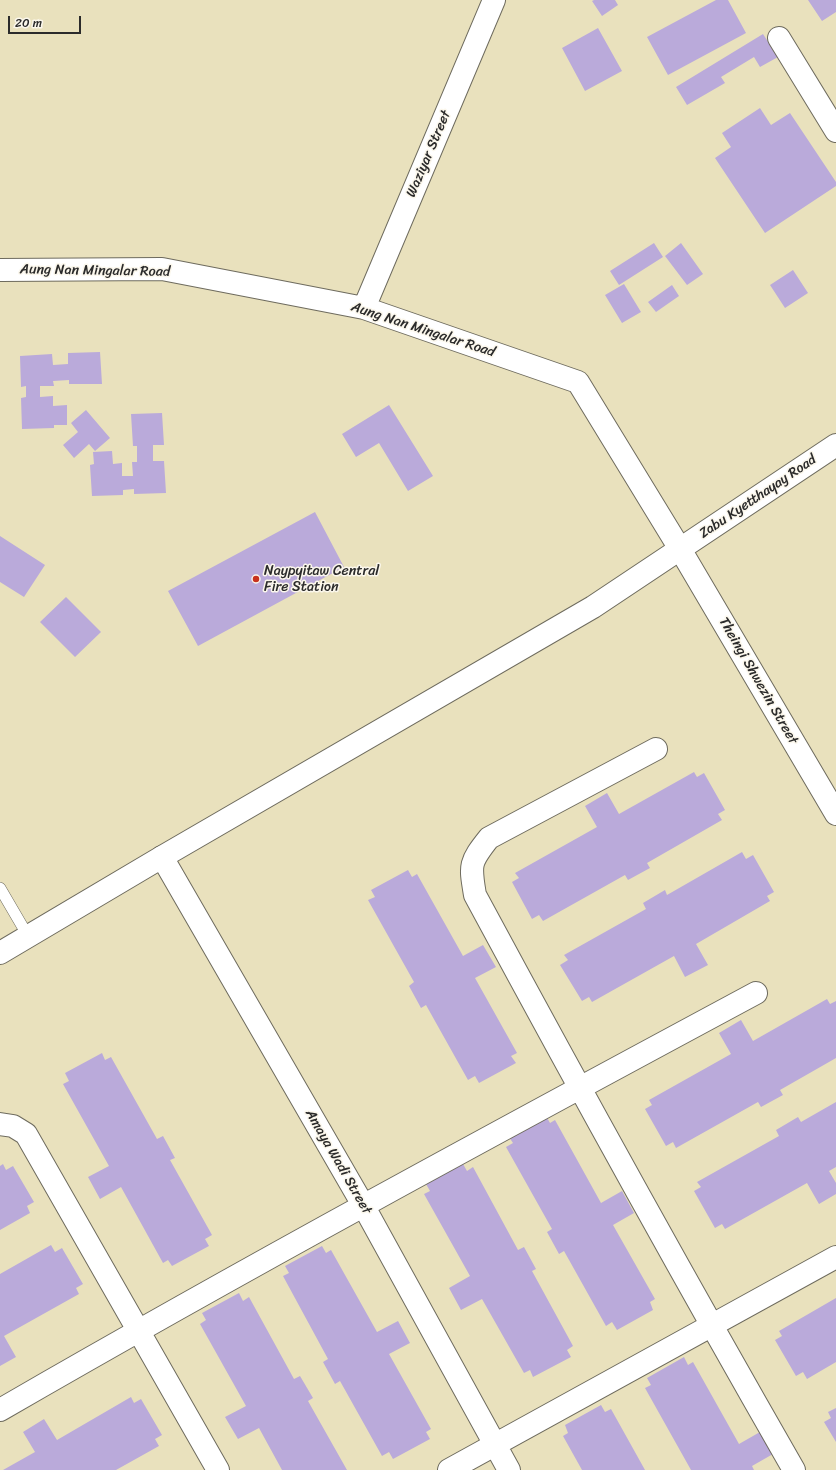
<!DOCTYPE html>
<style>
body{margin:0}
#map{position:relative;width:836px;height:1470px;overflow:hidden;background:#e9e1bd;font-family:Sriracha,sans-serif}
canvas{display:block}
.scale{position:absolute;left:8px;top:16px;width:73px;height:18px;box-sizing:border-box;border:2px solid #2b2b2b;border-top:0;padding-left:5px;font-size:12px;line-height:14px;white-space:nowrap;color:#2b2b2b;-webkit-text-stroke:3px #fbf7ec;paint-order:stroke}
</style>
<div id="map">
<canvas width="836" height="1470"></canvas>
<div class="scale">20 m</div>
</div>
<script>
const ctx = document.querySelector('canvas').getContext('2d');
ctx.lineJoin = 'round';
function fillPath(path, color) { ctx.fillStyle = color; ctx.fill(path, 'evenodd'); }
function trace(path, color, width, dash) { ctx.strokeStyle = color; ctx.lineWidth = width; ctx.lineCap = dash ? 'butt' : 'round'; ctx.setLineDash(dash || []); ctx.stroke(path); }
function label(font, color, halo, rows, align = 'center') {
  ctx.font = font + ' Sriracha,sans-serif'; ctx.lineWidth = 3; ctx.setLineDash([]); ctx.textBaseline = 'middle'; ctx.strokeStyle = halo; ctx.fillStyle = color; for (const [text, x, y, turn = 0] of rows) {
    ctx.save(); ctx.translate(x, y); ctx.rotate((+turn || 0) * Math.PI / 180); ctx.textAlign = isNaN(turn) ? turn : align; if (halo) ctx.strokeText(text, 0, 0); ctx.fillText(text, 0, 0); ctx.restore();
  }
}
const building = new Path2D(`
 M594,0H615L618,5L602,16L592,1Z
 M716,0H728L746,33L668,75L647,37Z
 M808,0H836V12L822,21Z
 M598,28L622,71L585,91L562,48Z
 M763,34L778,57L760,67L754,57L721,77L725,83L687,105L676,87Z
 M760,108L771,125L790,113L836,182V186L765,233L715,158L731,147L722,133Z
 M654,243L663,257L619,285L610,271Z
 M681,243L703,274L687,285L665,256Z
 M793,270L808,293L785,308L770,285Z
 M624,284L641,312L622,323L605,295Z
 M672,285L679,296L656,312L648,302Z
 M100,352L102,384H69V380L53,381L54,386H40V397L53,396V406L67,405V425H54V428L22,429L21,398L26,397V386L21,387L20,356L52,354L53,365L68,364V353Z
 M389,405L433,476L408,491L379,443L356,457L342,434Z
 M86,410L110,438L95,451L89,444L74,458L63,445L78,432L71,423Z
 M162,413L164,445H153V461H164L166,493L134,494V489L123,490V495L92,496L90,465L94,464L93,452L112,451L113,464L122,463V476H133L132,462H137V446H133L131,414Z
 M315,512L344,567L198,646L168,591Z
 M0,536L45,565L24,597L0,582Z
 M66,597L101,632L75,657L40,622Z
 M694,772L697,777L704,773L725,810L718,814L722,820L647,863L650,868L628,880L625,875L543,921L539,915L532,919L512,882L519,878L515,873L597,827L585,806L607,793L619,814Z
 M742,852L746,859L753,855L774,892L767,896L770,901L696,944L708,965L685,977L674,956L592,1002L589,997L582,1001L560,965L568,960L564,955L646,909L643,903L665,890L667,895Z
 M408,870L412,877L417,874L463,956L483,945L496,967L475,978L517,1053L511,1056L516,1063L479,1083L475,1076L468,1080L426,1005L421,1008L409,986L414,982L368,900L375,897L371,890Z
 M827,999L830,1004L836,1001V1058L780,1090L783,1095L761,1107L758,1102L676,1148L673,1142L666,1146L645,1109L652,1105L649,1100L731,1054L719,1033L741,1020L753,1041Z
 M102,1053L105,1060L111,1057L157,1139L163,1136L175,1158L170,1160L212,1235L205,1239L209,1246L172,1266L168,1260L163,1263L121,1187L100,1199L88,1177L109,1166L63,1084L69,1081L65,1073Z
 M836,1102V1167L829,1171L836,1183V1194L819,1204L807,1183L725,1229L722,1224L715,1228L694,1191L701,1187L697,1182L779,1136L776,1130L798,1117L801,1122Z
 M546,1116L550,1123L555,1120L601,1203L622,1191L634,1213L613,1225L655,1299L650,1302L653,1310L617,1330L612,1322L606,1326L564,1251L559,1254L547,1232L552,1229L506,1147L513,1143L509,1137Z
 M3,1164L6,1170L13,1166L34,1202L27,1206L30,1213L0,1230V1166Z
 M463,1164L467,1171L473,1167L518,1250L524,1247L536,1269L532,1271L573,1346L567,1350L571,1357L533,1377L530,1370L524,1373L482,1299L461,1310L449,1288L470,1276L424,1194L430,1191L426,1184Z
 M51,1245L55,1252L62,1248L83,1284L76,1288L79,1294L4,1336L16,1357L0,1366V1274Z
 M322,1246L326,1253L331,1250L377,1332L398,1321L410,1343L389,1354L431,1429L426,1432L430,1439L393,1459L389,1452L382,1456L340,1381L335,1384L323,1362L328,1359L283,1276L289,1273L285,1266Z
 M239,1293L243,1301L249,1297L294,1379L300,1376L313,1398L308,1401L347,1470H282L259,1428L238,1439L225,1417L246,1406L200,1324L206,1320L202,1313Z
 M836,1298V1362L807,1379L803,1372L796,1376L775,1340L782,1336L779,1331Z
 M684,1357L688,1365L693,1362L739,1444L760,1432L773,1454L752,1466L754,1470H691L645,1388L651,1385L647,1378Z
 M131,1397L134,1403L141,1399L162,1435L155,1439L159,1446L116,1470H3L35,1452L23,1432L44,1419L57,1440Z
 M601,1405L605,1412L611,1409L645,1470H582L563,1436L568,1433L565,1425Z
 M836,1408V1442L824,1422L831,1418L828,1412Z`);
const lane = new Path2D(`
 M0,888L28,936`);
const street = new Path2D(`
 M779,38L836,131
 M0,270L162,269L364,308L578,382L680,549L836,814
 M364,308L494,0
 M656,749L489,838C469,863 470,865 475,895C579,1088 685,1280 794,1470
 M162,857L363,1205L509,1470
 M0,1124L13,1126L26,1134L218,1470
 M0,1410C249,1266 503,1129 756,993
 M449,1470L836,1257`);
const secondary = new Path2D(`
 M0,953L162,857L593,607L836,445`);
const markers = [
 [256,579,4,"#c8321e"]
];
const streetNames = [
 ["Waziyar Street",429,154,-67],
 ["Aung Nan Mingalar Road",95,271,1],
 ["Aung Nan Mingalar Road",423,330,18],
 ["Zabu Kyetthayay Road",758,497,-34],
 ["Theingi Shwezin Street",758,681,60],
 ["Amaya Wadi Street",338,1162,60]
];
const poiNames = [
 ["Naypyitaw Central",264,571],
 ["Fire Station",264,587]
];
fillPath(building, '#baaada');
trace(lane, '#6e6b5e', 12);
trace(street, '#6e6b5e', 24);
trace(secondary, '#6e6b5e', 24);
trace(lane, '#fff', 11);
trace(street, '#fff', 22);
trace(secondary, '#fff', 22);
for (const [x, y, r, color] of markers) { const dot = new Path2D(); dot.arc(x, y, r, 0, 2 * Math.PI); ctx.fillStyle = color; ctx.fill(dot); trace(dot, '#fbf7ec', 1.5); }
label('14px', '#2b2b2b', '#fbf7ec', streetNames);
label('14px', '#2b2b2b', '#fbf7ec', poiNames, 'left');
</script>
